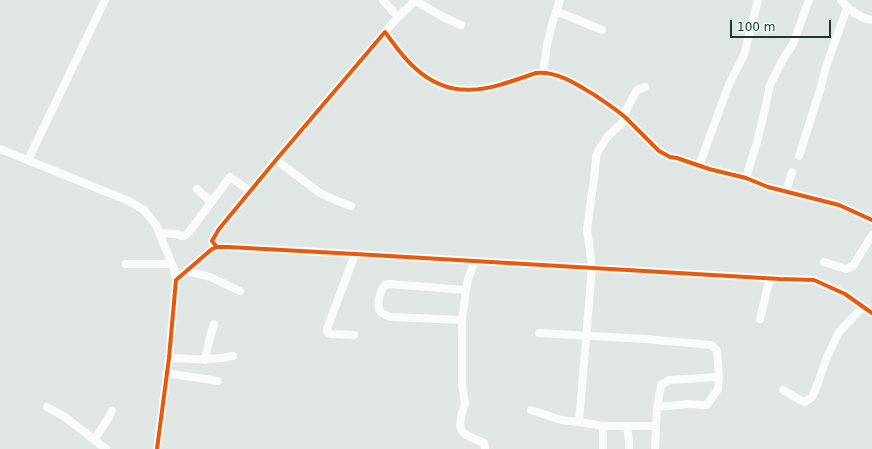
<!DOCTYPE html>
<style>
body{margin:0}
#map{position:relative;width:872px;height:449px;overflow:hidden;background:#e0e6e3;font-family:"DejaVu Sans",sans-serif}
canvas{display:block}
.scale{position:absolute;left:730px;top:20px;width:101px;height:18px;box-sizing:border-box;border:2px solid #1f382e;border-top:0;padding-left:5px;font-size:12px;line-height:14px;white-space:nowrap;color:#1f382e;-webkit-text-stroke:3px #edf6f1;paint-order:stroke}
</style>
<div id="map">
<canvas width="872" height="449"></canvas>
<div class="scale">100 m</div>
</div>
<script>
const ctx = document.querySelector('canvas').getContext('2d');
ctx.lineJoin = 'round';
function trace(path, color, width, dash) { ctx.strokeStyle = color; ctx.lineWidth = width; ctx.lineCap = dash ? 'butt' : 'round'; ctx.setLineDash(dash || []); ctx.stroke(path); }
const minor = new Path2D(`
 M383,0L398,17
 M841,0C849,10 859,18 872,20
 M416,1L443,17L461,25
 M556,11L602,30
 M385,32L398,17L416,0
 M543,73L547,45L552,24L560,0
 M623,116L637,90L645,87
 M0,149L129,201L144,210L156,225L174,269L176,280
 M799,156L820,90L826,67L847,8
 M28,160L105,0
 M276,160L320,193L335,200L351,206
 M699,166L729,84L744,55L758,0
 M746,178L757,142L765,109L770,85L782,61L793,44L809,0
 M197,189L211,202
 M786,191L792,172
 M159,233L177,234L181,236H184L189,232L230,177L250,191
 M217,247L212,241L219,229L276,160L385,32C394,44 403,58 415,68C454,104 492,88 536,73C558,71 578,85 596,96C606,103 617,110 626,118C637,129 648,140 659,151L670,157L677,158L709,169L746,178L768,187L839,205L872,220
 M475,261L468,279L466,290L462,320V384L465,404L461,416L460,426L462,431L466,435L484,443L485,449
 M824,262L846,269L853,266L872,235
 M126,264H172
 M187,271L210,277L240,291
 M760,319L770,278
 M462,320L391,317C388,316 384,315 382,313C375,308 380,291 385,285L389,284L466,290
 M539,333L646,339L711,345L717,350L719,377L718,389L707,405L688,404L657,407
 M354,335L332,334L328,333L327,329L355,254
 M169,358C192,359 210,361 233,356
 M205,360L209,341L214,324
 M166,373L218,381
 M783,390L800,400L805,402L812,397L815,391L827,357L839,332L863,307
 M47,407L65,417L106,449
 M531,410L561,420L579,422L603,426H655
 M579,422L592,267L587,229L594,178L596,160V155L607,137L626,119
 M603,426V449
 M627,426L629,442V449
 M94,440L109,417L112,411
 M157,449L169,358L176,280L212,249L217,247H228L355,254L780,279L814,280L845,294L872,313
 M655,449L657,407L661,385L669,380L719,377`);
const cycleway = new Path2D(`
 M217,247L212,241L219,229L276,160L385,32C394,44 403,58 415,68C454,104 492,88 536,73C558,71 578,85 596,96C606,103 617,110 626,118C637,129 648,140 659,151L670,157L677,158L709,169L746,178L768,187L839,205L872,220
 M157,449L169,358L176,280L212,249L217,247H228L355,254L780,279L814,280L845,294L872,313`);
trace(minor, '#fafbfb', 8);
trace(cycleway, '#e8590c', 4);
</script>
